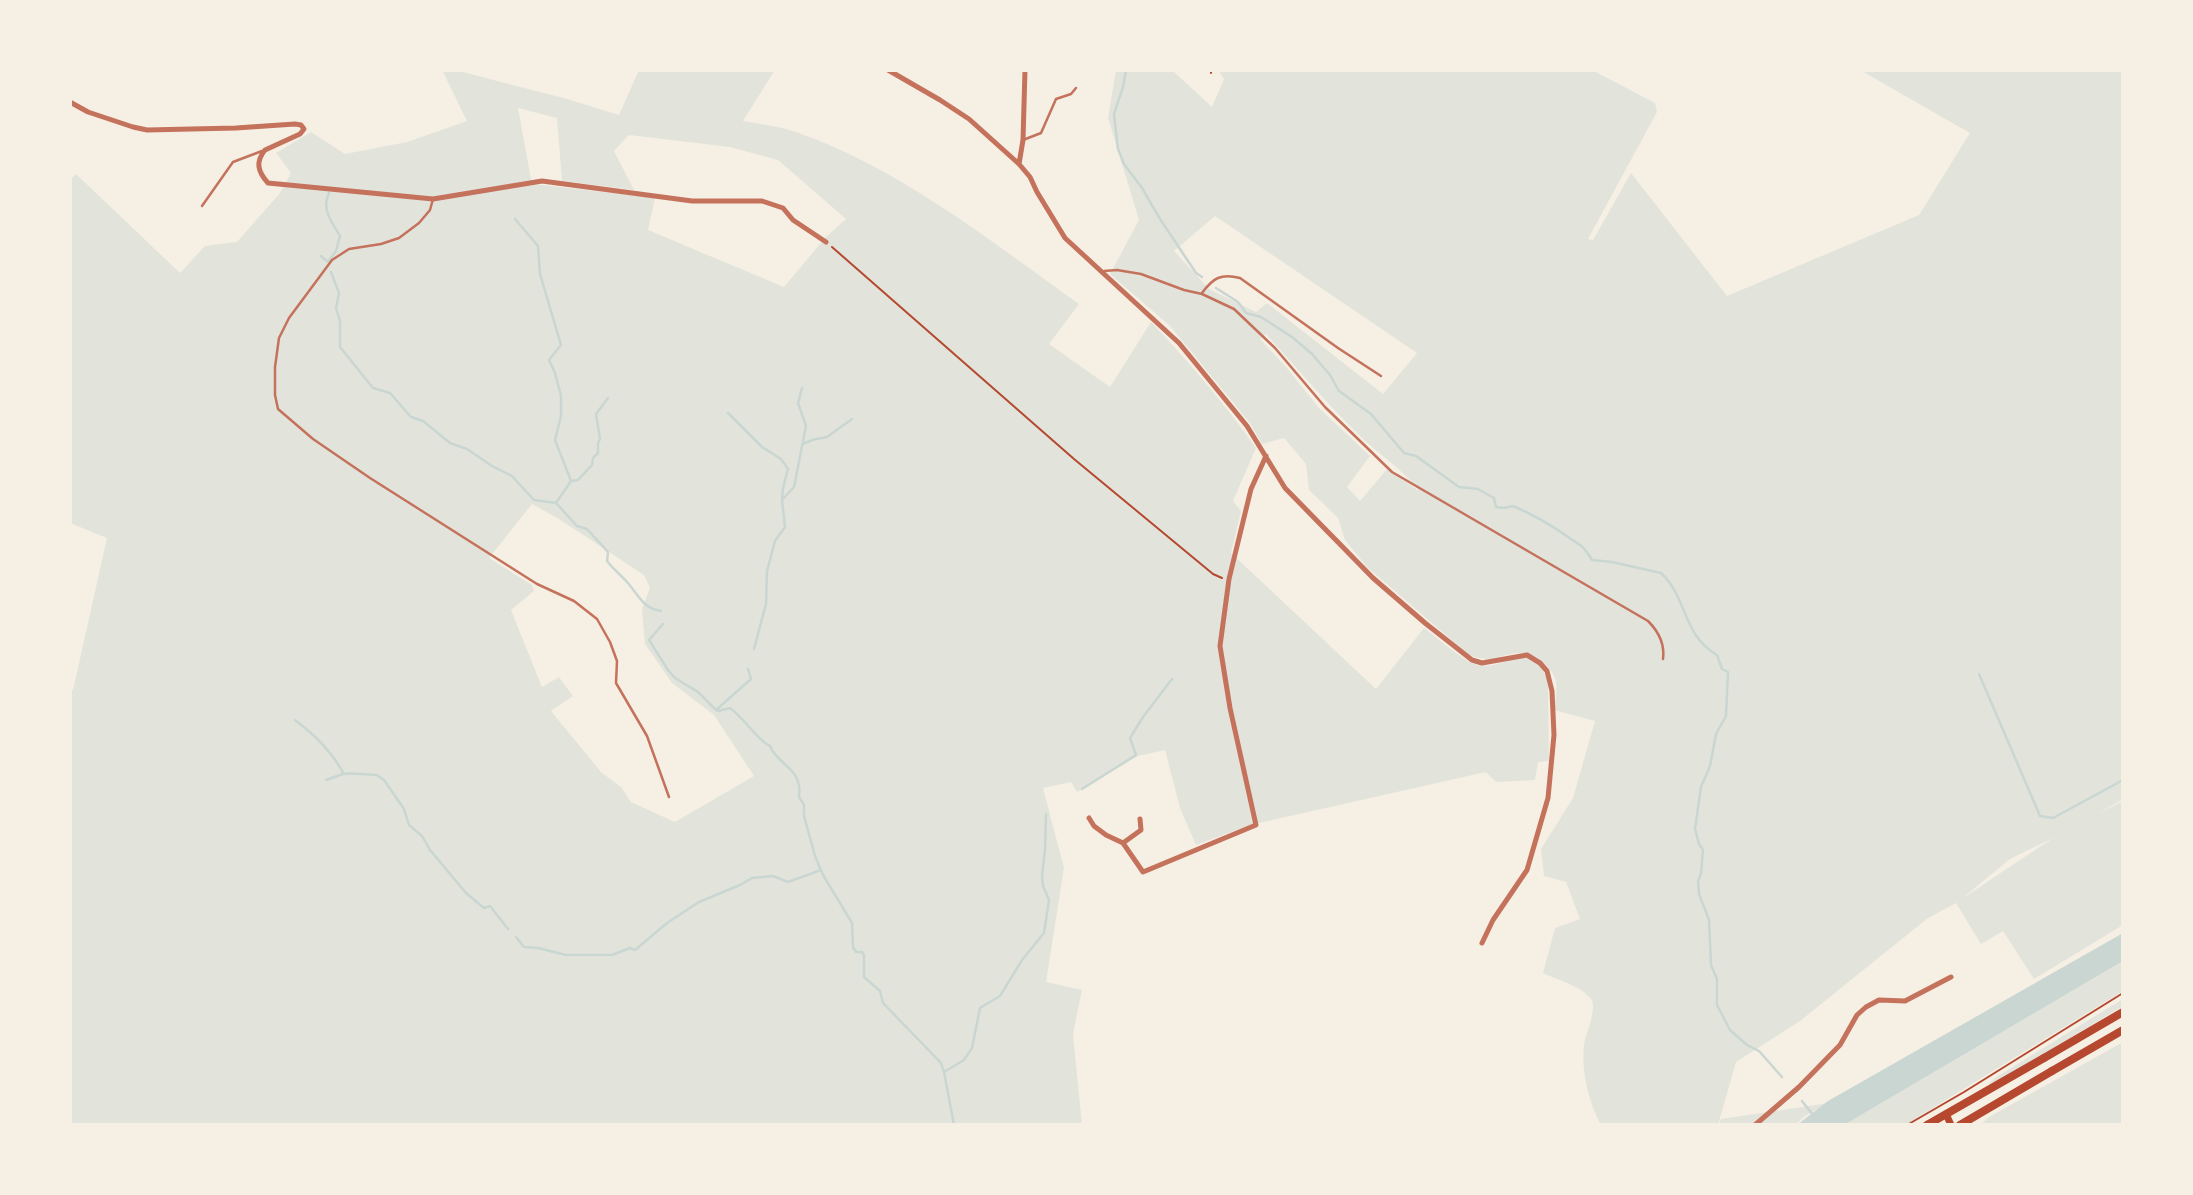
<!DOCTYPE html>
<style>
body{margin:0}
#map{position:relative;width:2193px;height:1195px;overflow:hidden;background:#f6efe4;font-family:"IBM Plex Sans",sans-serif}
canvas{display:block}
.frame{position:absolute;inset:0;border:72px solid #f6efe4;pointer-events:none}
</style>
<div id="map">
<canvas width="2193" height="1195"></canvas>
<div class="frame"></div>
</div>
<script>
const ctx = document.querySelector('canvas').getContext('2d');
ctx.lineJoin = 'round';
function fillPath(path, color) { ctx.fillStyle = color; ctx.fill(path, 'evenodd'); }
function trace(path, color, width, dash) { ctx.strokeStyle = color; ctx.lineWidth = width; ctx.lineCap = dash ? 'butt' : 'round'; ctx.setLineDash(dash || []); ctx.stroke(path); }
const green = new Path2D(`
 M442,70H455L567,99L619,115L639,70H775L743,121C760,124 779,126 796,132C898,167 992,242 1079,304L1049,344L1110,387L1151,322C1189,362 1224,403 1256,448L1233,501L1241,511L1231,553L1376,689L1424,628C1438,638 1462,661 1478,665C1505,671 1531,636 1548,681L1549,761L1538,762L1535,780L1496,782L1486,772L1250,825L1196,845L1180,808L1165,750L1138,756L1077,792L1071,782L1043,788L1064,868L1046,982L1082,990L1073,1034L1082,1125H70V688L73,690L107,538L70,523V180L76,174L180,273L205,246L237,242L280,193L291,173L276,153L311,132L345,154L407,142L467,121ZM518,108L557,118L562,181L634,190L614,151L629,135L730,147L778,160L846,219L825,238L784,287L648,230L655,198L534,184L531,179ZM532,504L559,519L644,575L650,588L642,609L645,644L672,683L714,715L754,776L675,822L631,802L621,787L601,772L551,711L573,696L559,677L542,687L511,610L534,591L532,585L489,558Z
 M1116,70H1172L1212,107L1224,79L1218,70H1592L1655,103L1657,112L1588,239L1593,240L1631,173L1727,296L1919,215L1970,133L1860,70H2123V799L2097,814L2123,801V925L2034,979L2003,931L1981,944L1956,903L1928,918L1800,1021L1736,1062L1718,1125H1601C1589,1103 1581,1071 1584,1046C1585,1035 1598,1008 1591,999C1581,986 1558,980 1543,973L1555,928L1580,919L1566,882L1544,876L1541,849L1573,798L1595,721L1554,710C1555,701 1558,690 1556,681C1552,666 1533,652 1518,653C1496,655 1494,664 1469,655L1367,567L1345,540L1338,518L1309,490L1306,464L1284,438L1262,444L1250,423L1170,326L1110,274L1139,220L1108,118ZM1215,216L1417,353L1383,394L1267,303L1256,312L1209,289L1174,251ZM1266,334C1297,368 1326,403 1359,435C1378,454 1403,469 1419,491L1387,469L1360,501L1347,487L1370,456L1319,408L1286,367L1260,339ZM2053,838L1966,896H1965L2010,859Z
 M2123,961V991L1905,1125H1844Z
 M2123,999V1006L2000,1080L1988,1084L1998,1076Z
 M2123,1042V1125H1980L1989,1117Z
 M1829,1103L1805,1116L1795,1125H1719L1721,1119Z`);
const water = new Path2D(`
 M2123,933V961L1844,1125H1797L1828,1101Z`);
const stream = new Path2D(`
 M1126,70L1123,87L1114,114L1118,149L1124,164L1142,188L1160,219L1196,273L1202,277
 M515,219L538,246L540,274L561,345L549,360L555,373L561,396V416L555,440L571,481L556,503
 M321,256L328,262L336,251L340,236C332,222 321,210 329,193
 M331,272L339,293L336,308L340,321V347L373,388L390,393L411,417L423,421L450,443L467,449L492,466L512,476L534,500L556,503L577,526L587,529L608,552L607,561C613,569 621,575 627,582C638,594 642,608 661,611
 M1216,288L1238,302L1246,313L1261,317L1292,337L1312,354L1330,375L1339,391L1371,414L1404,453L1416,456L1459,487L1478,489L1494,498L1496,507L1504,508L1513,506C1534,515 1550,524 1568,537C1581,546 1583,545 1592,560L1612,562L1661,573C1688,598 1682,635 1717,655L1722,669L1728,672L1726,716L1716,734L1710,766L1701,787L1695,829L1699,844L1703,850L1701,874L1698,881L1699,894L1709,920L1711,965L1717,979V1005L1730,1030L1747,1045L1759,1051L1782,1077
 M728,413L762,447L781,459L788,469L783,488L782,500
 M803,444L812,440L827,437L852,419
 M572,481L578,480L592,465L593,458L598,453V443L600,439L596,414L608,398
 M663,624L649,640L668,670L675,678L698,692L715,709L718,711L730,708C743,717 759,742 770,746C779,767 803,768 799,797L804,805V816L815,856L823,875L852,923L853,947L856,952H862L864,955V977L880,991L883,1003L941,1063L944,1072
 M754,649L766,604L767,571L775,541L785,527L782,500L794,487L806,426L798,403L802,388
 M1979,674L2040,816L2053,818L2123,780
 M716,710L751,679L748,669
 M295,720C316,736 331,751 344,774C350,772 368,775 377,775L384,780L404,809L409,825L422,836L430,850L466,893L484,908L490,906L508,929
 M326,780L343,774
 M1082,789L1136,755L1130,738L1143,717L1172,679
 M516,937L524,947L538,948L566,955H612L630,948L635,950L667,923L699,902L740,885L752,878L773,876L788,882L821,870
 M1802,1101L1813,1115
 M954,1125L944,1072L964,1060L972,1048L980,1008L1000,996L1022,960L1044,933L1049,900L1043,886L1042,875L1045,850L1046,814`);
const path = new Path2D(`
 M1211,70V73
 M832,247L1074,459L1213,574L1222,578
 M1907,1125L1964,1092L2123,993`);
const service = new Path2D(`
 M1023,140L1041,133L1056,99L1071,94L1076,88
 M433,199L430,210L419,223L399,238L381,244L349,249L332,260L289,318L279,338L275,367V395L278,409L313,439L370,478L537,584L574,601L597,619L610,642L617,661L616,683L647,736L669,797
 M202,206L233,162L262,151
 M1104,271L1117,270L1141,274L1184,290L1202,294L1234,309L1275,348L1325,407L1392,472L1648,621C1659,632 1665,644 1663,659
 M1202,293C1213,278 1221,273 1240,278L1338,348L1381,376`);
const minor = new Path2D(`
 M888,70L940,100L969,119L1019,164L1030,177L1037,192L1065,238L1179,343L1247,426L1285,488L1373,578L1425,623L1472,660L1482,663L1527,655L1540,663L1547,671L1552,691L1554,735L1548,798L1527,870L1493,920L1482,943
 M70,102L88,112L133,127L147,130L236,128L295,124L301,125L304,129L300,134L265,150C255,162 258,172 268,183L433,199L542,181L692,201H762L783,208L793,220L826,242
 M1019,164L1023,140L1025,70
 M1089,818L1094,826L1106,835L1123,843L1143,872L1256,825L1230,708L1220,646L1229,579L1251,489L1266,456
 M1123,843L1141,830L1140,819
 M1755,1125L1799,1087L1840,1045L1857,1015L1866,1007L1879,1000L1905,1001L1951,977`);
const secondary = new Path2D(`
 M1946,1114L1951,1125`);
const primary = new Path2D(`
 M1927,1125L2044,1058
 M1960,1125L2052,1071`);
const trunk = new Path2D(`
 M2044,1058L2123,1012
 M2052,1071L2123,1030`);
fillPath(green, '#e2e4dc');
fillPath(water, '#c9d6d2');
trace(stream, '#c9d6d2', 2.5);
trace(path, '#b5482f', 2);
trace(service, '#c5725c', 2.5);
trace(minor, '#c5725c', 5);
trace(secondary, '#b5482f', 7);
trace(primary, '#b5482f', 8);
trace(trunk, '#b5482f', 8);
</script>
